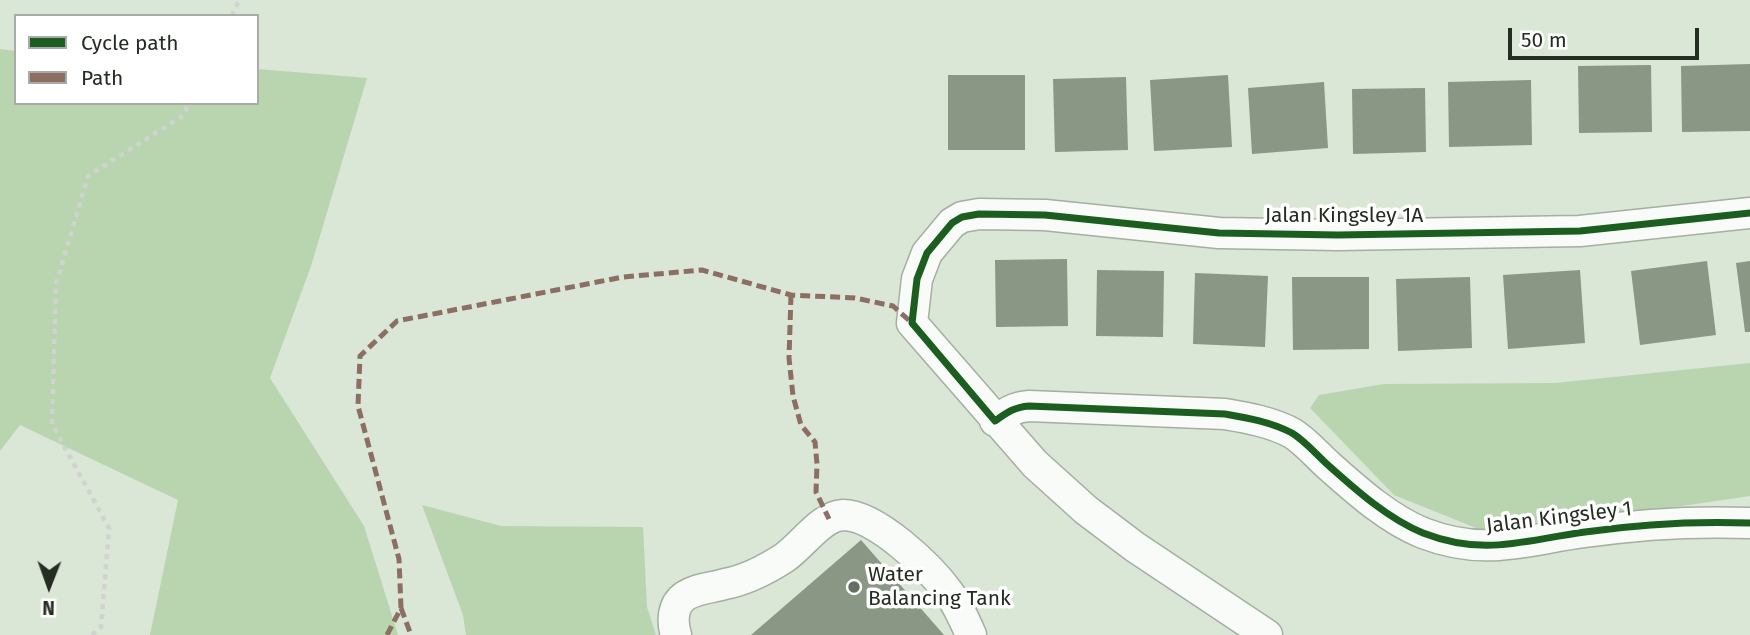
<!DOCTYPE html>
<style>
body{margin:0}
#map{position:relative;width:1750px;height:635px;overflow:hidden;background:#dae6d6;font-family:"Fira Sans",sans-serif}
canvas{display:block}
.legend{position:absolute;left:14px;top:14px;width:245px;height:91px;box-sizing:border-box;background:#fff;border:2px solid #a8aba7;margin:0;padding:9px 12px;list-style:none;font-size:21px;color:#252d23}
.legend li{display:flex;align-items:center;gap:14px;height:35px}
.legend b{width:35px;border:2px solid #a8aba7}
.north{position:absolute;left:14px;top:551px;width:70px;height:70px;-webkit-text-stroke:5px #fff;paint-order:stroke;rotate:181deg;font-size:19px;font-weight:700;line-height:28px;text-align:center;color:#252d23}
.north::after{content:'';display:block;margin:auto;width:24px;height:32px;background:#252d23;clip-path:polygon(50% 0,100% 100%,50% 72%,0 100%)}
.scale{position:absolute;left:1508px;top:28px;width:191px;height:32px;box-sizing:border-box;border:4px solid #252d23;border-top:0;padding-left:9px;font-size:21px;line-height:24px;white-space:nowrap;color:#252d23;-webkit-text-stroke:5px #fff;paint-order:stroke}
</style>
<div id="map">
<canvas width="1750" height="635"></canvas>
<ul class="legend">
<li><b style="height:9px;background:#1b5e20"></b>Cycle path</li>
<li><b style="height:9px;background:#8d6e63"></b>Path</li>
</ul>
<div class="north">N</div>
<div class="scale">50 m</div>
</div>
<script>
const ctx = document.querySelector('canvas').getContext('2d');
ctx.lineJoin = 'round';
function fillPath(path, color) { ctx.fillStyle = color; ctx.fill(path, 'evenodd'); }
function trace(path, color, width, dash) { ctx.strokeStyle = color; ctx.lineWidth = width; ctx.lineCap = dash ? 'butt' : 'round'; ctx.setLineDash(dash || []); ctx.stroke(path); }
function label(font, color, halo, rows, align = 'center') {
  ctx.font = font + ' "Fira Sans",sans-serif'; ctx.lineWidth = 7; ctx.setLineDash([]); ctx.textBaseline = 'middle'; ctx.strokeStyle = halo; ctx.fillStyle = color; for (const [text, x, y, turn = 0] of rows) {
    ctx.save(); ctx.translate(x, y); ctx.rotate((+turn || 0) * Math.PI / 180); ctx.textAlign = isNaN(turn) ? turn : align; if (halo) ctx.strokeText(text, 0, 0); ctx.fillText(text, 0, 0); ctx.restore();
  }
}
const green = new Path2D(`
 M0,49L16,51V103H257V69L367,78L311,266L270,378L364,526L398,635H150L178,500L20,425L0,451Z
 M1750,363V496L1491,534L1394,495L1310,408L1319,395L1384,384L1555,383Z
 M422,505L501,526L643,527L647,607L656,635H466L463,615Z`);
const building = new Path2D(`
 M1750,64V131L1682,132L1681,66Z
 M1651,65L1652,132L1579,133L1578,66Z
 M948,75H1025V150H948Z
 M1228,75L1232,147L1154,151L1150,80Z
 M1126,77L1128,150L1055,152L1053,79Z
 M1531,80L1532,145L1449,147L1448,82Z
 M1324,82L1328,148L1252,154L1248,88Z
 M1425,88L1426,152L1353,154L1352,89Z
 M1067,259L1068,326L996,327L995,260Z
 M1707,261L1716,335L1640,345L1631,271Z
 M1750,261V332H1745L1736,263Z
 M1097,270L1164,271L1163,337L1096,336Z
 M1580,270L1585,343L1508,349L1503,275Z
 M1195,273L1268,276L1265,347L1193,344Z
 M1292,277H1369V349L1293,350Z
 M1470,277L1472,348L1398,351L1396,279Z
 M861,540L944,635H751Z`);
const path = new Path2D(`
 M232,16L239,0
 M92,635L101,627L109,528L52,424L56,284L88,176L184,115L189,103`);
const minor = new Path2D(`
 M995,421C1006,413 1014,407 1029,406L1225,414C1248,418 1271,422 1292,433C1305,441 1317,455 1328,465C1355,489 1388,519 1423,533C1485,557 1524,540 1585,532C1640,524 1695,521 1750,523
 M676,635C672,622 672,605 685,596C697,588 712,588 725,584C746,580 767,569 784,558C802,546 821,516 843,515C876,515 930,567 949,593C958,605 965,621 971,635
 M1267,635L1135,547L1086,510L1035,464L912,323L917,279L927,253L952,223L962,217L979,214L1045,215L1219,233L1338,235L1580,231L1750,213`);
const quiet = new Path2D(`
 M791,295L789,358L793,396L801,425L815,442L817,464L816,492L829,519
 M401,608L411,635
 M387,635L401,608L399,559L358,406L360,356L397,321L623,277L702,270L791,295L855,298L893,306L912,323`);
const cycleway = new Path2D(`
 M1750,213L1580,231L1338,235L1219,233L1045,215L979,214L962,217L952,223L927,253L917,279L912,323L995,421C1006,413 1014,407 1029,406L1225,414C1248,418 1271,422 1292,433C1305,441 1317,455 1328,465C1355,489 1388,519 1423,533C1485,557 1524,540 1585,532C1640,524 1695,521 1750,523`);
const markers = [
 [854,587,7,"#646e62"]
];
const streetNames = [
 ["Jalan Kingsley 1A",1344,216],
 ["Jalan Kingsley 1",1559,518,-7]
];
const poiNames = [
 ["Water",868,575],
 ["Balancing Tank",868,599]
];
fillPath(green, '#b8d5af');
fillPath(building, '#8a9785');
trace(minor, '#a5aea2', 33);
trace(path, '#d0d3cf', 4.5, [5, 5]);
trace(minor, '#f9fbf9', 30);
trace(quiet, '#8d6e63', 5, [10, 5]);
trace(cycleway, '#1b5e20', 7);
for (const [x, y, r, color] of markers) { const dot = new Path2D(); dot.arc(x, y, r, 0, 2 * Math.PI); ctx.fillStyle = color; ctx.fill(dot); trace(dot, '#fff', 2.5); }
label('21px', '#252d23', '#fff', streetNames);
label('21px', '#252d23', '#fff', poiNames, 'left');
</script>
